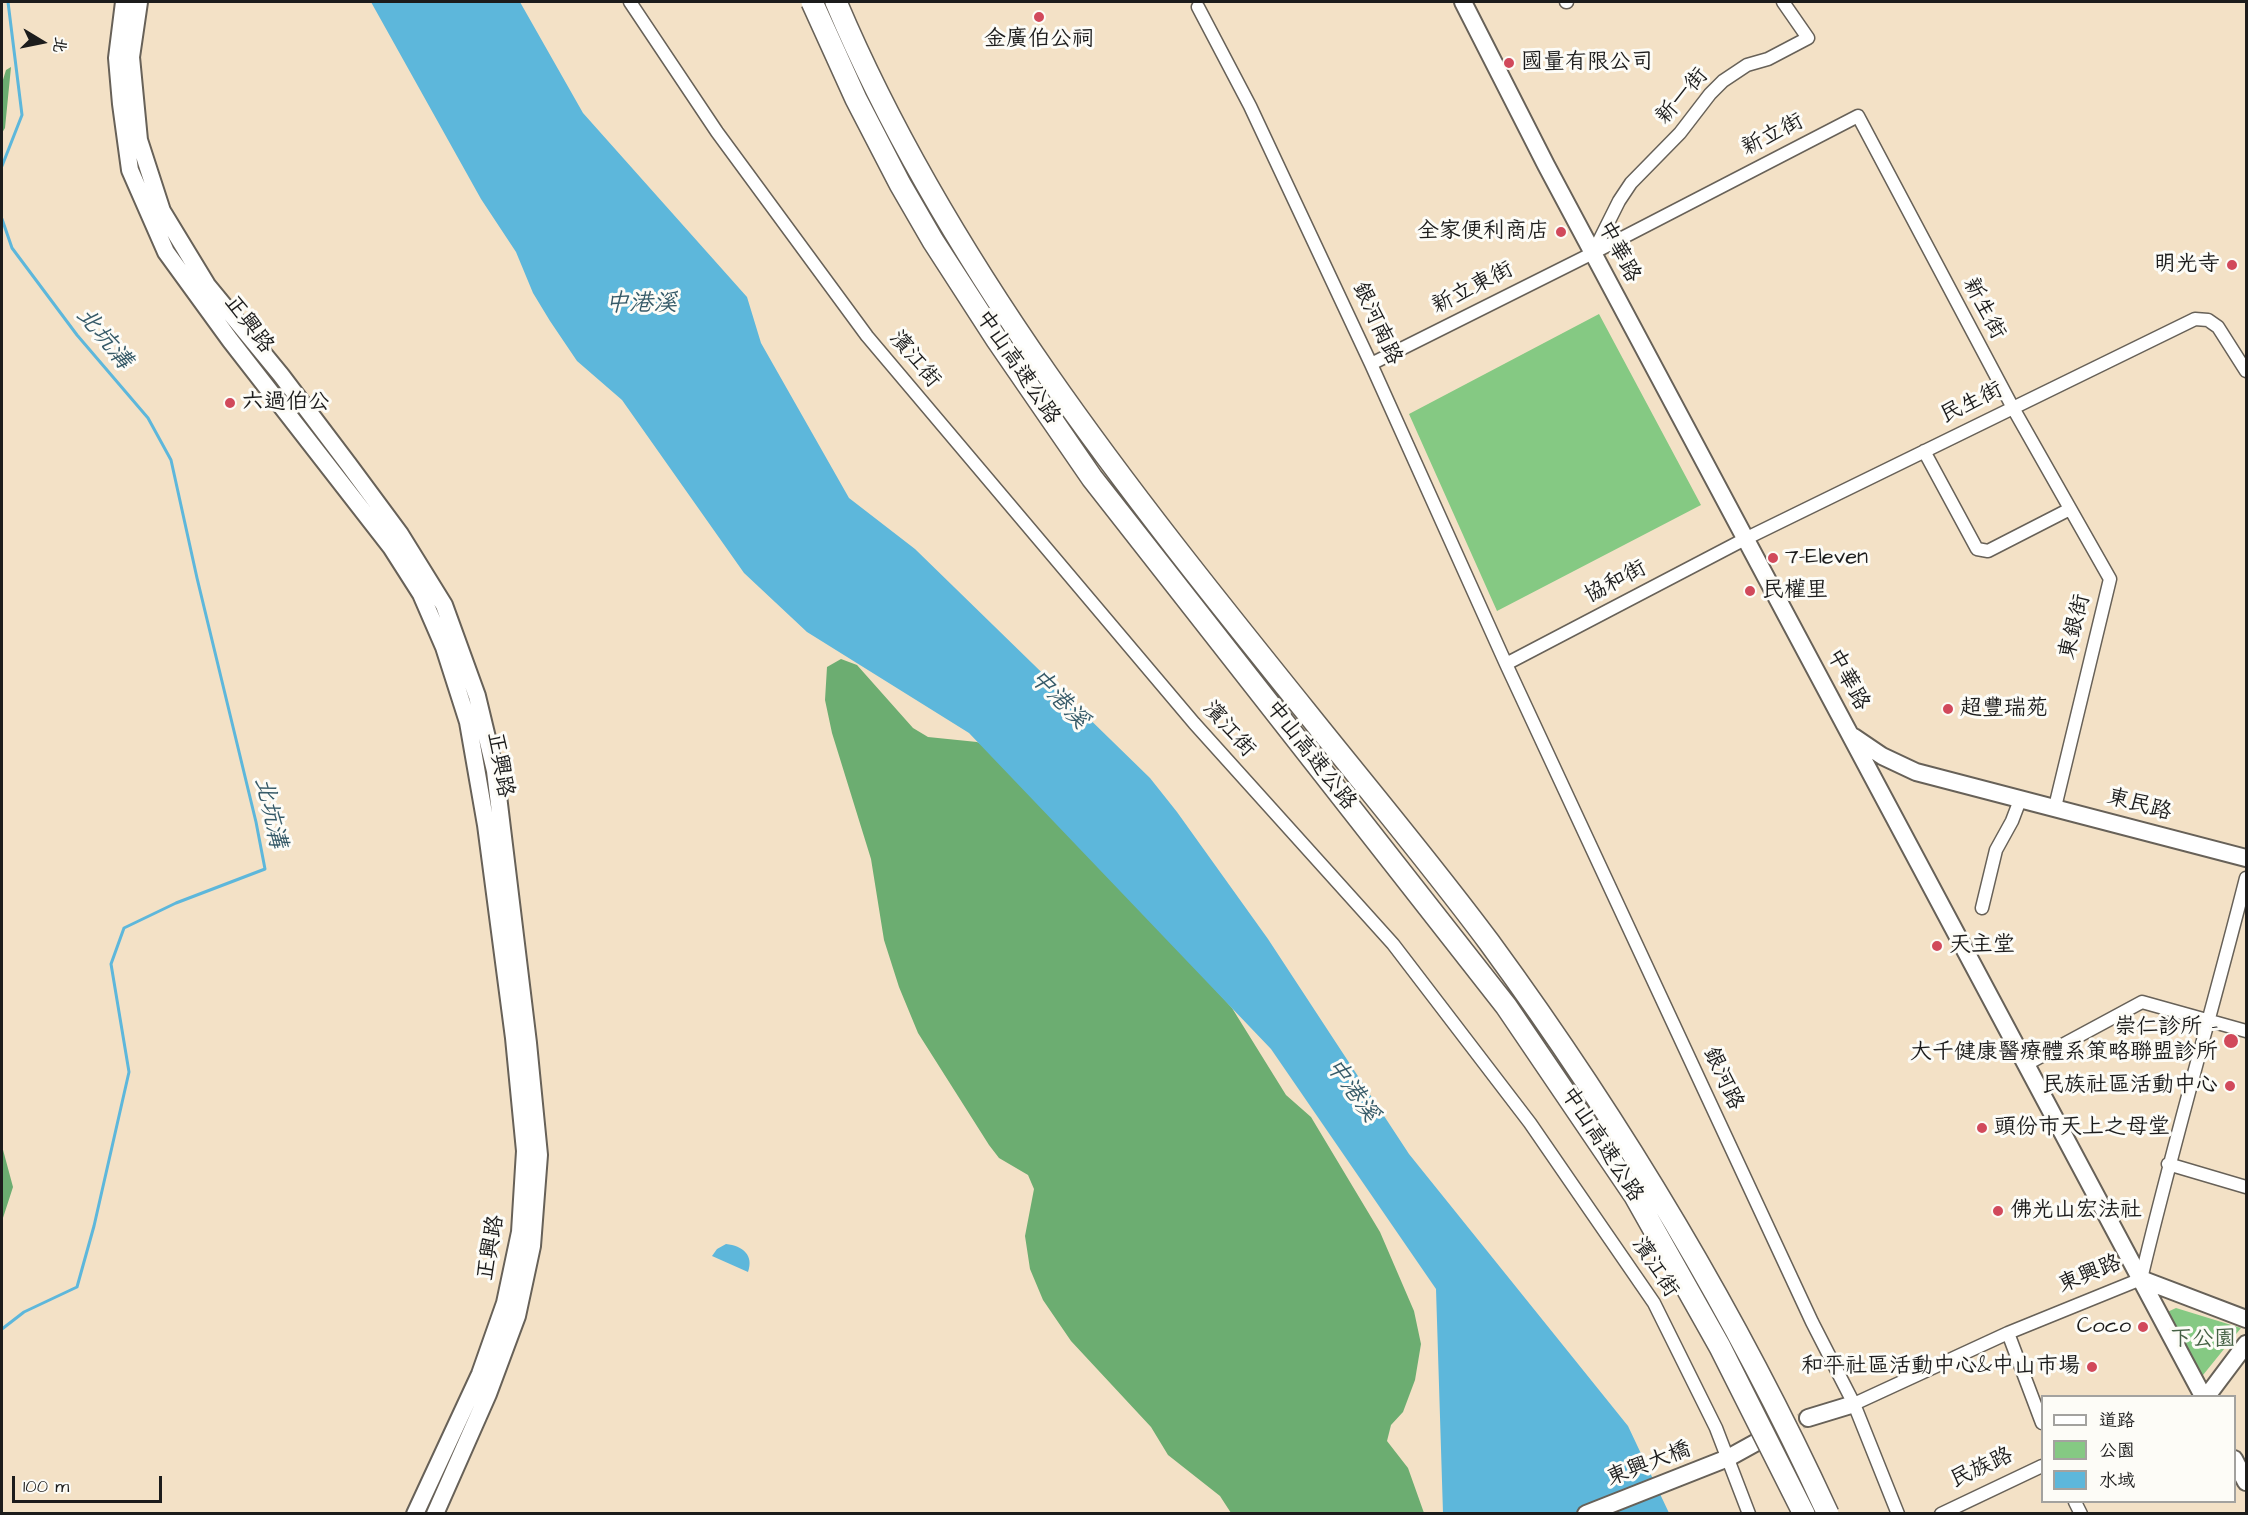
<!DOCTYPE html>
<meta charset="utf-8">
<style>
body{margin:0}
#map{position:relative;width:2248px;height:1515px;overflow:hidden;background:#f3e1c6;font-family:"Architects Daughter","LXGW WenKai TC",sans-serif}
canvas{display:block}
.frame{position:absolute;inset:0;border:3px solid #1c1c1c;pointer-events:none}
.legend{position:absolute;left:2041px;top:1395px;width:195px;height:108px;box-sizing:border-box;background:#fdfcf7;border:2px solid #a3a29f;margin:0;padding:8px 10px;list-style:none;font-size:18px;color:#1c1c1c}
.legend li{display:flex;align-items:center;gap:12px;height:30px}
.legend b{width:30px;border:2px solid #a3a29f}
.north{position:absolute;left:12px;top:12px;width:60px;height:60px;-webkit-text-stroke:4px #fdfcf7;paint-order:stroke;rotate:100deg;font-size:16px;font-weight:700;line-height:24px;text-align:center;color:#1c1c1c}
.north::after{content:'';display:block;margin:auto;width:21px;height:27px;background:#1c1c1c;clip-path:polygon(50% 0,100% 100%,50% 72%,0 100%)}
.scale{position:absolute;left:12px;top:1476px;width:150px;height:27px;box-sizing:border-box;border:3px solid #1c1c1c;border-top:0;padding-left:8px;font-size:18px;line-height:21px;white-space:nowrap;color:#1c1c1c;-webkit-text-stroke:4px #fdfcf7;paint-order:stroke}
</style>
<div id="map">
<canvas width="2248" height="1515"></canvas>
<div class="frame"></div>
<ul class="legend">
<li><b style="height:8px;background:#fff"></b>道路</li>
<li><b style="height:16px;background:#85c983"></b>公園</li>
<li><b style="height:16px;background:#5db7db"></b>水域</li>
</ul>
<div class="north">北</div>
<div class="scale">100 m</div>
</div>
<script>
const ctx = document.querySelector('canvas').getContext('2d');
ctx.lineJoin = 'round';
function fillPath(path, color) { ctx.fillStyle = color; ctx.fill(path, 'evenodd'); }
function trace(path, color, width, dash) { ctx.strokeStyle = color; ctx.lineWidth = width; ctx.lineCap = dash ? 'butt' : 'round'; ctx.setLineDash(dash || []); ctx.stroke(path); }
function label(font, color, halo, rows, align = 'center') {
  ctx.font = font + ' "Architects Daughter","LXGW WenKai TC",sans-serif'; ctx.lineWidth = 6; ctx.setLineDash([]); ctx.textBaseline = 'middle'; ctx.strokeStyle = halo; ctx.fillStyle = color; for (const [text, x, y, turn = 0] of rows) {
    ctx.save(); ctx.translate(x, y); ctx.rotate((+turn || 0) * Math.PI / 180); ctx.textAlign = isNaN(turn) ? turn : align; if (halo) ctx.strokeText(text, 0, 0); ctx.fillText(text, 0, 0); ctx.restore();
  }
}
const green = new Path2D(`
 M1599,314L1701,505L1497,611L1409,414Z
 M2176,1308L2241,1328L2199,1380L2163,1314Z`);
const forest = new Path2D(`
 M11,67L5,128L2,133V83L6,70Z
 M841,659L857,665L913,728L928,737L977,742L1005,756L1232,1008L1286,1095L1311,1117L1380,1232L1414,1311L1421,1344L1415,1380L1403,1412L1391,1425L1387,1441L1408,1468L1424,1513H1231L1220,1496L1168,1455L1151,1427L1071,1341L1043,1300L1030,1269L1025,1236L1034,1189L1028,1175L999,1158L989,1145L918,1033L899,987L884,940L871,859L832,733L825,700L827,667Z
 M2,1146L13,1187L2,1221Z`);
const water = new Path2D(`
 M371,2H520L583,113L747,297L761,343L849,498L915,549L1150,778L1177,812L1268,939L1409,1154L1628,1426L1669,1513H1443L1436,1289L1271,1049L969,733L807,632L744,573L622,400L577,361L550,321L533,293L516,252L481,199Z
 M726,1244C743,1246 754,1255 748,1272L712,1256L717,1249Z`);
const stream = new Path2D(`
 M2,166L22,115L8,2
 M2,219L12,248L77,335L148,418L171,460L197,578L256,822L265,869L176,903L124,928L111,964L129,1072L94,1226L77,1287L24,1312L2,1329`);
const secondaryTunnel = new Path2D(`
 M1757,1442L1808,1418`);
const street = new Path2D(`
 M630,2L717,132L867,336L1194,723L1393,944L1530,1123L1654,1303L1716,1428L1749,1514
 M1566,2H1567
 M1198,7L1250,106L1371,364L1506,664L1812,1322L1854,1404L1898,1514
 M1593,253L1619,201L1631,183L1680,133L1710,94L1723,81L1747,65L1768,59L1808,38L1783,2
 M1371,364L1593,253L1858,116L2013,408L2110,579L2055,807
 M1924,451L1977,549L1988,551L2070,509
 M1506,664L1745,539L2195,319L2208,320L2218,327L2246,371
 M1982,908L1996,850L2012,821L2020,800
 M2027,1064L2142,1002L2246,1031
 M2168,1164L2246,1187
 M2008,1333L2042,1423
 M1854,1404L2008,1333L2141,1279C2173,1144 2212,1012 2246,878
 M2075,1502L2081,1514
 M1941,1514L2042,1466`);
const secondary = new Path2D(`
 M124,2L117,58L121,104L130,170L166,252L230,340L391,547L421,594L444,647L468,722L486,825L514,1038L525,1151L520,1232L505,1303L480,1374L415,1514
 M139,2L131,57L139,140L162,211L207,285L281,375L349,465L400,534L444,605L477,696L495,771L528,1043L539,1155L532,1246L517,1316L488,1394L435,1514
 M1463,2L1546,165L2203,1396
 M1854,737L1882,756L1916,772L2246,858
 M2141,1279L2246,1319
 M2207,1396L2246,1344
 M1808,1418L1854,1404
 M2234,1459L2246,1482
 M1586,1514L1728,1458L1757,1442`);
const highwayBridge = new Path2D(`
 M812,2L856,99L900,184L933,241L997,340L1092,478L1506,1006L1635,1196L1720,1347L1804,1514
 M836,2C947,265 1130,493 1308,714C1368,789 1431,864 1489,942C1620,1121 1735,1312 1828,1514`);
const markers = [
 [1039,17,6,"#d1495b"],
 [1509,63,6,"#d1495b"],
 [1561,232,6,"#d1495b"],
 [2232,265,6,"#d1495b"],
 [230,403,6,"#d1495b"],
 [1773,558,6,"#d1495b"],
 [1750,591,6,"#d1495b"],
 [1948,709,6,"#d1495b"],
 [1937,946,6,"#d1495b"],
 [2231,1041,8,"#d1495b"],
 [2230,1086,6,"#d1495b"],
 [1982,1128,6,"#d1495b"],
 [1998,1211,6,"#d1495b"],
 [2143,1327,6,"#d1495b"],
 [2092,1367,6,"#d1495b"]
];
const poiNames = [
 ["金廣伯公祠",1039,40,"center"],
 ["國量有限公司",1521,63],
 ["全家便利商店",1549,232,"right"],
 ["明光寺",2220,265,"right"],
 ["六過伯公",242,403],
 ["7-Eleven",1785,558],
 ["民權里",1762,591],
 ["超豐瑞苑",1960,709],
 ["天主堂",1949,946],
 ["崇仁診所 -",2218,1028,"right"],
 ["大千健康醫療體系策略聯盟診所",2218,1053,"right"],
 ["民族社區活動中心",2218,1086,"right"],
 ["頭份市天上之母堂",1994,1128],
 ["佛光山宏法社",2010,1211],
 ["Coco",2131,1327,"right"],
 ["和平社區活動中心&中山市場",2080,1367,"right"]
];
const streetNames = [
 ["新一街",1683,97,-49],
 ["新立街",1773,136,-27],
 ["中華路",1618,252,62],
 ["新立東街",1473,289,-27],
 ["新生街",1983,309,62],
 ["銀河南路",1376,324,65],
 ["正興路",248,325,53],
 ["濱江街",914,360,50],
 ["中山高速公路",1017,368,56],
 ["民生街",1972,404,-26],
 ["協和街",1616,583,-28],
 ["東銀街",2076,627,-76],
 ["中華路",1847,680,62],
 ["濱江街",1228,730,48],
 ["中山高速公路",1310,756,52],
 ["正興路",499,765,80],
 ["東民路",2139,806,15],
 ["銀河路",1722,1079,65],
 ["中山高速公路",1601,1145,57],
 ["正興路",492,1248,-80],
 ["濱江街",1654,1268,57],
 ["東興路",2090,1275,-22],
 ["東興大橋",1649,1465,-21],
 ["民族路",1982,1469,-25]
];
const parkNames = [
 ["下公園",2203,1340]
];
const waterNames = [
 ["中港溪",641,305],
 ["北坑溝",103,339,50],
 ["中港溪",1058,700,46],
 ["北坑溝",269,813,77],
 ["中港溪",1351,1091,54]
];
fillPath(green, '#85c983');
fillPath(forest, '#6cad71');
fillPath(water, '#5db7db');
trace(stream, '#5db7db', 3);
trace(secondaryTunnel, '#c8baa4', 16, [16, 8]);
trace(street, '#676158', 15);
trace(secondary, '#676158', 20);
trace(street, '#fff', 12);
trace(secondary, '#fff', 16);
trace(highwayBridge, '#676158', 24, []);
trace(highwayBridge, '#fff', 21);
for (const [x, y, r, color] of markers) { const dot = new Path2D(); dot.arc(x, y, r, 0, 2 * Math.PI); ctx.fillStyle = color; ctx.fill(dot); trace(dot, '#fdfcf7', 2); }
label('22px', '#1c1c1c', '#fdfcf7', poiNames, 'left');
label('22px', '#1c1c1c', '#fdfcf7', streetNames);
label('22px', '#466145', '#fdfcf7', parkNames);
label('italic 24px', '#365a68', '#fdfcf7', waterNames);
</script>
